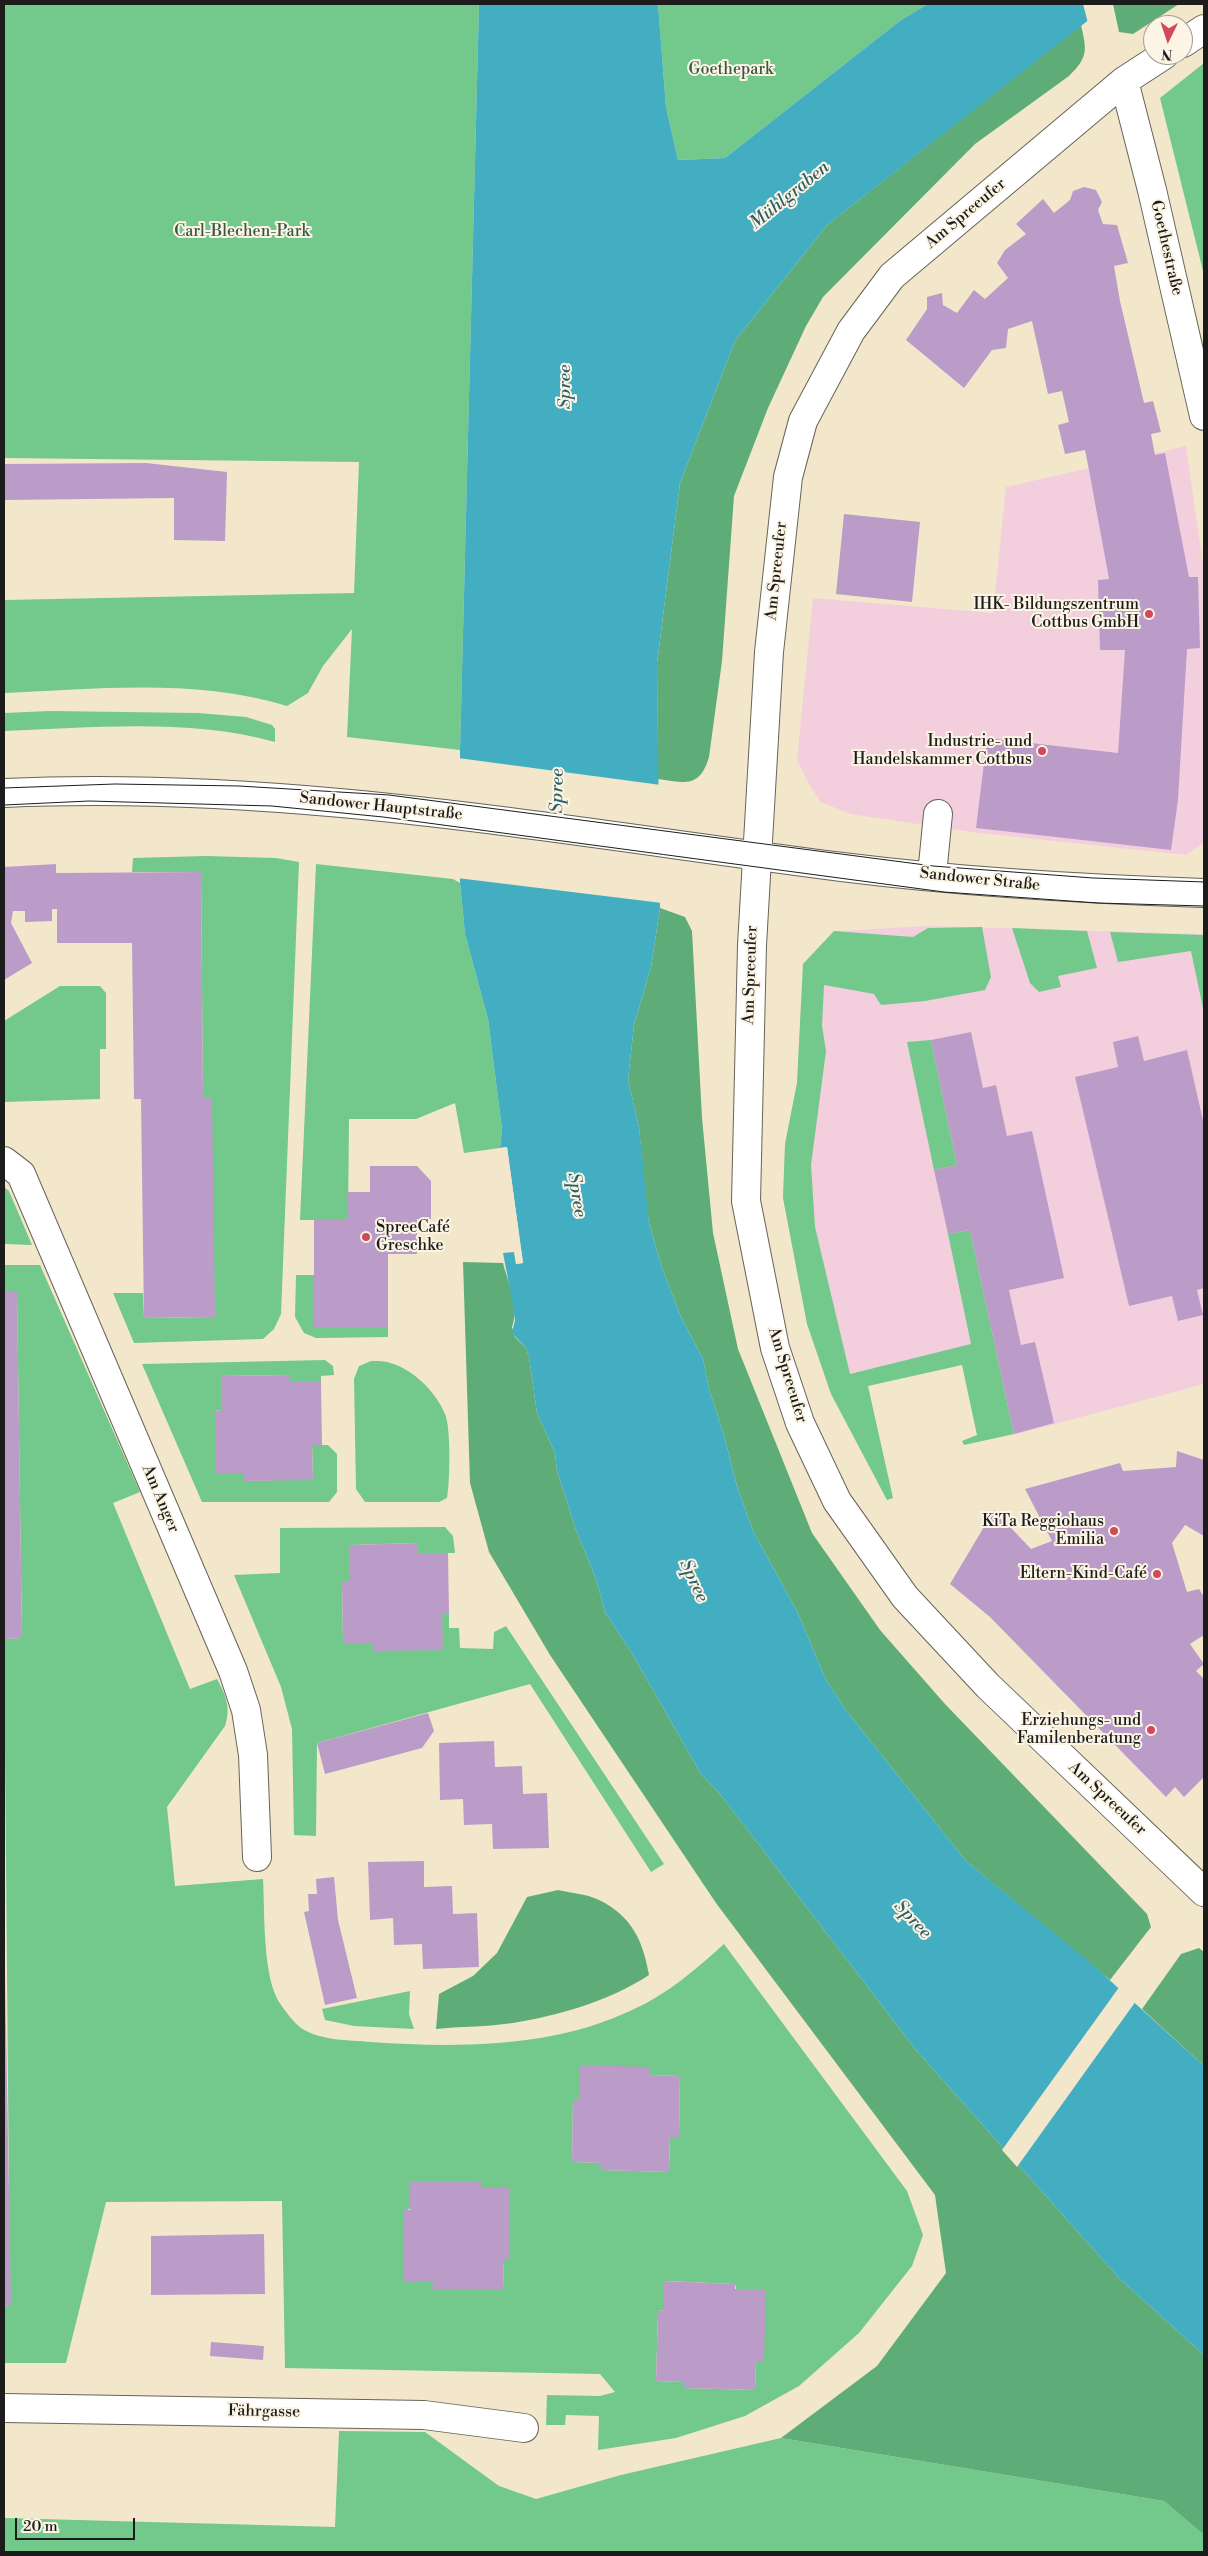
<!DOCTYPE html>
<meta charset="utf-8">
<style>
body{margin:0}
#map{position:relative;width:1208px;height:2556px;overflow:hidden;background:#f2e7ca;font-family:"Libre Bodoni",serif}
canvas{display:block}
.frame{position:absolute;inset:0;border:5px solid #1c1c1c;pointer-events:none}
.north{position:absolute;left:1143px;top:15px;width:50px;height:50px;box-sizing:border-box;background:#fcf5e5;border:1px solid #a29e95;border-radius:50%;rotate:184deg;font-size:14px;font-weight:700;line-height:20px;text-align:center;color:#1c1c1c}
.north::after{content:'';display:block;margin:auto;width:18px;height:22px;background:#d1495b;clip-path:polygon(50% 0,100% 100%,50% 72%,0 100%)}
.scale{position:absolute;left:15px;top:2518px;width:120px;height:22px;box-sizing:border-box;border:2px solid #1c1c1c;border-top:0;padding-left:6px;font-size:15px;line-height:18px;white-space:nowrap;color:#1c1c1c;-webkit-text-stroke:4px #fcf5e5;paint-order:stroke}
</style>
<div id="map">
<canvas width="1208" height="2556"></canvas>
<div class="frame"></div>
<div class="north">N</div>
<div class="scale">20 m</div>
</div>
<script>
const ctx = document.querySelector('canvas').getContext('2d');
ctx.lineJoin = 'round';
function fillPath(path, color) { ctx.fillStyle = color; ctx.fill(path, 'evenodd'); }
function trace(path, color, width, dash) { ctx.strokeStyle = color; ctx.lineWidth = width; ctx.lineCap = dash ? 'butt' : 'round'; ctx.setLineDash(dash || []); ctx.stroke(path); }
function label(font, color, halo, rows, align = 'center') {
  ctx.font = font + ' "Libre Bodoni",serif'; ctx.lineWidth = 4; ctx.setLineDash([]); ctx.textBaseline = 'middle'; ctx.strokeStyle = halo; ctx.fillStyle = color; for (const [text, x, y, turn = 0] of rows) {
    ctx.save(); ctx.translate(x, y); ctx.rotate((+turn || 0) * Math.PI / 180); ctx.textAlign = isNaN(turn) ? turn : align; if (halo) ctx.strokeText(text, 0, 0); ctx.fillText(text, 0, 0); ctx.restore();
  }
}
const built = new Path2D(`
 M1186,446L1204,571V843L1186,855L979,833L850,814L821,802L810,786L797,760L813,598L993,613L1006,487Z
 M928,926L1204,934V1384L1014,1435L995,1352L831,1394L807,1324L783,1198L785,1144L797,1083L803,964L834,931Z`);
const green = new Path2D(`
 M4,4H479L460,750L347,737L352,629L323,666L308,693L287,706C195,678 98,689 4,693V600L354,593L359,462L4,458Z
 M658,4H928L901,20L725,158L678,160L666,107Z
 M1204,63V275L1160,98Z
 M50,711L198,713L246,717L272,725L275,729V742C188,718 93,728 4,731V713Z
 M206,856L276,858L299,862L281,1314L274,1329L263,1339L134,1343L113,1293H143L144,1318L215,1317L203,1098L201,872H132L133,858Z
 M316,864L453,879L460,883L465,934L488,1019L502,1129L500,1148L464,1153L455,1103L416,1119H349L348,1220H300Z
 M982,927L991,977L985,990L925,1001L881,1005L874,994L824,985L822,1026L826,1051L811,1165L815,1227L850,1374L971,1344L948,1234L970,1230L1014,1434L964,1445L962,1441L977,1435L962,1365L868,1386L893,1498L887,1500L831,1394L807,1324L783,1198L785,1144L797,1083L803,964L834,931L913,937L928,928Z
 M1012,928L1087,931L1097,968L1058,976L1061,987L1039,992L1030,983Z
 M1110,932L1204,935V1013L1191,951L1118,962Z
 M60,986H100L106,993V1049H100V1099L4,1102V1021Z
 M931,1040L957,1165L934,1170L907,1042Z
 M4,1187L9,1191L32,1245L4,1244Z
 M4,1265H40L140,1492L113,1503L190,1689L217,1679C226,1695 231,1708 225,1726L167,1807L175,1886L263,1879C265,1913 262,1979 281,2005C286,2012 294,2023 301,2028C321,2041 349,2040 371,2042C456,2048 553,2048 632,2010C668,1994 695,1970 724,1944L907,2191L923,2235L912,2266L859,2333L799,2386L745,2416L676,2438L598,2450L599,2416L566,2415L565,2425H546L547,2395L600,2396L615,2392L600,2374L285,2368L282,2201L106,2202L66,2363H4V2306L10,2305L4,1639L22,1638L17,1292L4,1291ZM580,2065L649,2075L680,2076L679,2137H670L669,2172L601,2170V2163L572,2162L573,2100H580ZM481,2182V2188H510V2259H504L503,2289H433V2281H404V2211ZM665,2281L735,2284L756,2362L755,2390L684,2388V2382L656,2381L658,2311L664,2310Z
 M296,1275H314L315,1327H388V1337L316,1338L304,1333L295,1317Z
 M325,1360L333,1366L334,1375L321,1376V1382H289V1375L221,1376V1411L216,1410L244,1473V1481L313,1479L312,1445H328L337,1454V1492L329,1502H202L142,1364Z
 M371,1361C377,1361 385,1361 390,1363C413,1369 436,1392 445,1414C451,1427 450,1483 447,1498L439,1502H365L356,1489L354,1379L359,1366Z
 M445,1527L453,1536L455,1553H418L417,1543L350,1545V1581H342L343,1643H373V1651L442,1614H449V1628H459L460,1648L493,1649L494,1632L506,1626L664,1864L651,1872L530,1684L317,1743L316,1836L294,1835L292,1729L281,1687L234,1575L280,1573V1528Z
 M410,1991L409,2014L414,2029L354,2026L325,2020L322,2009Z
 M339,2431L425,2432L499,2486L536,2499L621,2475L781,2438L1164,2501L1204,2535V2552H4V2518L335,2527Z`);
const forest = new Path2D(`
 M1113,4H1179L1133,34L1119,32Z
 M1081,25C1087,51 1088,57 1069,76L975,144L823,297L806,326L768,408L734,496L722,661L709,757C700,788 685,783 658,779L657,663L680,483L735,341L827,225Z
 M660,908L685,917L692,931L702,1118L713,1233L738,1349L812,1533L880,1630L945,1704L1147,1914L1151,1927L1110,1980L966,1861L845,1709L825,1678L798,1613L753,1531L737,1486L724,1435L709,1389L703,1359L681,1317L662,1268L649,1223L645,1196L639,1127L628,1080L634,1025L651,967Z
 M463,1262L503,1263C508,1283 520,1307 512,1327L515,1337L526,1348L529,1357L537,1413L555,1453L557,1471L576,1530L596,1579L605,1612L633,1655L701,1774L720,1794L916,2050L1119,2278L1204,2355V2535L1164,2501L781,2438L877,2366L946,2273L935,2195L716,1903L550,1655L489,1552L470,1483Z
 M558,1890C571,1893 587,1894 599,1900C632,1916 643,1941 649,1975C612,1999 568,2013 524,2021C495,2027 465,2026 436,2029L439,1994L473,1976L497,1953L527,1897Z
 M1199,1948L1204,1952V2066L1142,2009L1181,1954Z`);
const water = new Path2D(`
 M479,4H658L666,107L678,160L725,158L901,20L928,4H1109L827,225L735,341L680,483L657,663L660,908L651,967L634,1025L628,1080L639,1127L649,1223L662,1268L681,1317L703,1359L709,1389L724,1435L737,1486L753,1531L798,1613L825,1678L845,1709L966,1861L1093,1965L1204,2066V2355L1119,2278L916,2050L720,1794L701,1774L633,1655L605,1612L596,1579L576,1530L557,1471L555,1453L537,1413L529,1357L526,1348L512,1333L515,1320L513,1305L503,1253L514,1252L516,1264L523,1263L507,1147L500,1148L502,1129L488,1019L465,934L460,883V750Z`);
const pier = new Path2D(`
 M1083,4H1109L1110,6L1088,23Z
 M458,758L661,785L662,903L457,878Z
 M507,1147L523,1263L516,1264L514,1249L517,1251L518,1261H520L505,1150H500V1148Z
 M1120,1986L1136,2001L1017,2167L1002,2150Z`);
const building = new Path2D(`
 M1084,187L1096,190L1102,202L1098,210L1103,224L1117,225L1128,263L1114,266L1120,301L1144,403L1153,401L1161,432L1151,434L1155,455L1165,453L1189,577H1198L1200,648L1187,649L1178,800L1171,850L976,828L987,738L1118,753L1125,650H1100L1098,580L1109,579L1089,470L1085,450L1065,454L1058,425L1069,422L1062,391L1048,394L1032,321L1008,329L1006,348L992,350L964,388L906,340L927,309V297L942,293L943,305L957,313L974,290L985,299L1008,278L997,263L1005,250L1026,234L1016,224L1043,199L1054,213L1070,200L1073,191Z
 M146,463L227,472L225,541L174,540V498L4,500V464Z
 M844,514L920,522L912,602L836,594Z
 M56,864V873L201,872L203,1098H212L215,1317L144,1318L141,1099H134L132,943H57V909H52V921L25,922V911H13L11,923L32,963L4,980V867Z
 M971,1032L983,1088L996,1085L1007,1136L1032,1131L1064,1278L1009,1290L1021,1345L1035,1342L1054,1423L1014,1434L970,1230L948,1234L934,1170L957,1165L931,1040Z
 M1138,1036L1144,1061L1187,1050L1204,1125V1288L1197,1290L1203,1315L1178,1321L1172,1296L1129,1306L1075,1077L1118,1067L1113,1042Z
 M370,1166H417L431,1181V1219H417V1254H388V1327H314V1220H348V1192H370Z
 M4,1291H17L22,1638L4,1639Z
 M289,1375V1382H321L322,1445H312L313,1480L244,1481V1473H216L215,1410L221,1411V1376Z
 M1177,1451L1204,1460V1536L1185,1525L1172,1543L1187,1592L1199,1589L1204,1597V1635L1190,1644L1204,1664L1196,1671L1204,1679V1777L1184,1797L1175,1787L1166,1797L990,1617L950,1584L994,1510L1031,1549L1052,1541L1025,1489L1120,1463L1123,1471L1176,1467Z
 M418,1543V1553H448L449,1614H442L443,1650L373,1651V1643H343L342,1581H350V1545Z
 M428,1713L434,1731L422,1748L325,1774L317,1743Z
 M494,1741L495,1767L522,1766L523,1794L547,1793L549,1848L493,1849L492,1824L464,1825L463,1799L440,1800L439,1743Z
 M424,1861V1887L452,1886L453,1914L477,1913L479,1967L423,1969L422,1944L394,1945L393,1918L370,1920L368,1862Z
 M334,1877L338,1920L357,1998L325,2005L304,1912L309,1911L308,1894H317L316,1879Z
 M4,1919L11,2305L4,2306Z
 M580,2065L649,2067V2075L680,2076L679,2138L670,2137L669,2172L600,2170L601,2163L572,2162L573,2100H580Z
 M410,2181L481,2182V2188H510V2259H504L503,2289H432L433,2281H403L404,2210H410Z
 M264,2234L265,2294L151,2295V2236Z
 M664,2281L735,2284V2289L766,2290L764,2362H756L755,2390L684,2388V2382L656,2381L658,2311L664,2310Z
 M211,2342L264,2346L263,2360L210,2356Z`);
const minor = new Path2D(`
 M1183,43L1204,29
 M1164,55L1124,81L892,276L851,331L803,421L788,477L769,652L752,945L746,1201L775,1348L800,1423L837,1501L905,1597L988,1686L1204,1892
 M1124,81L1152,190L1204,416
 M4,793C288,780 561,831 842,867C962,882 1083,889 1204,893
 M932,875L938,814
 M4,1161L21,1174L233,1671L246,1710L253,1755L257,1857
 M4,2408L424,2415L524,2428`);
const tram = new Path2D(`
 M4,788L115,784L239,786L389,795L933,866L1093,878L1204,882
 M4,805L89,801L272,806L383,817L944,892L1098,903L1204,906`);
const markers = [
 [1149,614,5,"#d1495b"],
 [1042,751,5,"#d1495b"],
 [366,1237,5,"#d1495b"],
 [1114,1531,5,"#d1495b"],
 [1157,1574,5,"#d1495b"],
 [1151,1730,5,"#d1495b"]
];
const parkNames = [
 ["Goethepark",731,70],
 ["Carl-Blechen-Park",242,232]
];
const streetNames = [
 ["Am Spreeufer",966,214,-40],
 ["Goethestraße",1166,248,77],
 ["Am Spreeufer",777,571,-84],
 ["Sandower Hauptstraße",381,807,6],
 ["Sandower Straße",980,880,6],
 ["Am Spreeufer",751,975,-88],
 ["Am Spreeufer",787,1375,73],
 ["Am Anger",160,1499,67],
 ["Am Spreeufer",1107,1799,43],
 ["Fährgasse",264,2412,1]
];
const poiNames = [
 ["IHK- Bildungszentrum",1139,605],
 ["Cottbus GmbH",1139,623],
 ["Industrie- und",1032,742],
 ["Handelskammer Cottbus",1032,760],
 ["SpreeCafé",376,1228,"left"],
 ["Greschke",376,1246,"left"],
 ["KiTa Reggiohaus",1104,1522],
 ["Emilia",1104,1540],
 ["Eltern-Kind-Café",1147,1574],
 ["Erziehungs- und",1141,1721],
 ["Familenberatung",1141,1739]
];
const waterNames = [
 ["Mühlgraben",790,196,-39],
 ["Spree",566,387,-90],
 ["Spree",558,791,-89],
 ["Spree",576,1195,81],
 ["Spree",693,1581,65],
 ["Spree",912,1920,47]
];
fillPath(built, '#f3cfde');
fillPath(green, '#73c88c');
fillPath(forest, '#5eac78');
fillPath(water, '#43aec2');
fillPath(pier, '#f2e7ca');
fillPath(building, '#bb9cc9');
trace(minor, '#676359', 30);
trace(minor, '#fff', 28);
trace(tram, '#1c1c1c', 1);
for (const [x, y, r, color] of markers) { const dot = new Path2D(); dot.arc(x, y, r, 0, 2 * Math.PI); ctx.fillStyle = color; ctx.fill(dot); trace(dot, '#fcf5e5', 2); }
label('16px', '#3a5843', '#fcf5e5', parkNames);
label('16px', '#1c1c1c', '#fcf5e5', streetNames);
label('16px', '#1c1c1c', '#fcf5e5', poiNames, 'right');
label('italic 18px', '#2e5e67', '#fcf5e5', waterNames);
</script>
